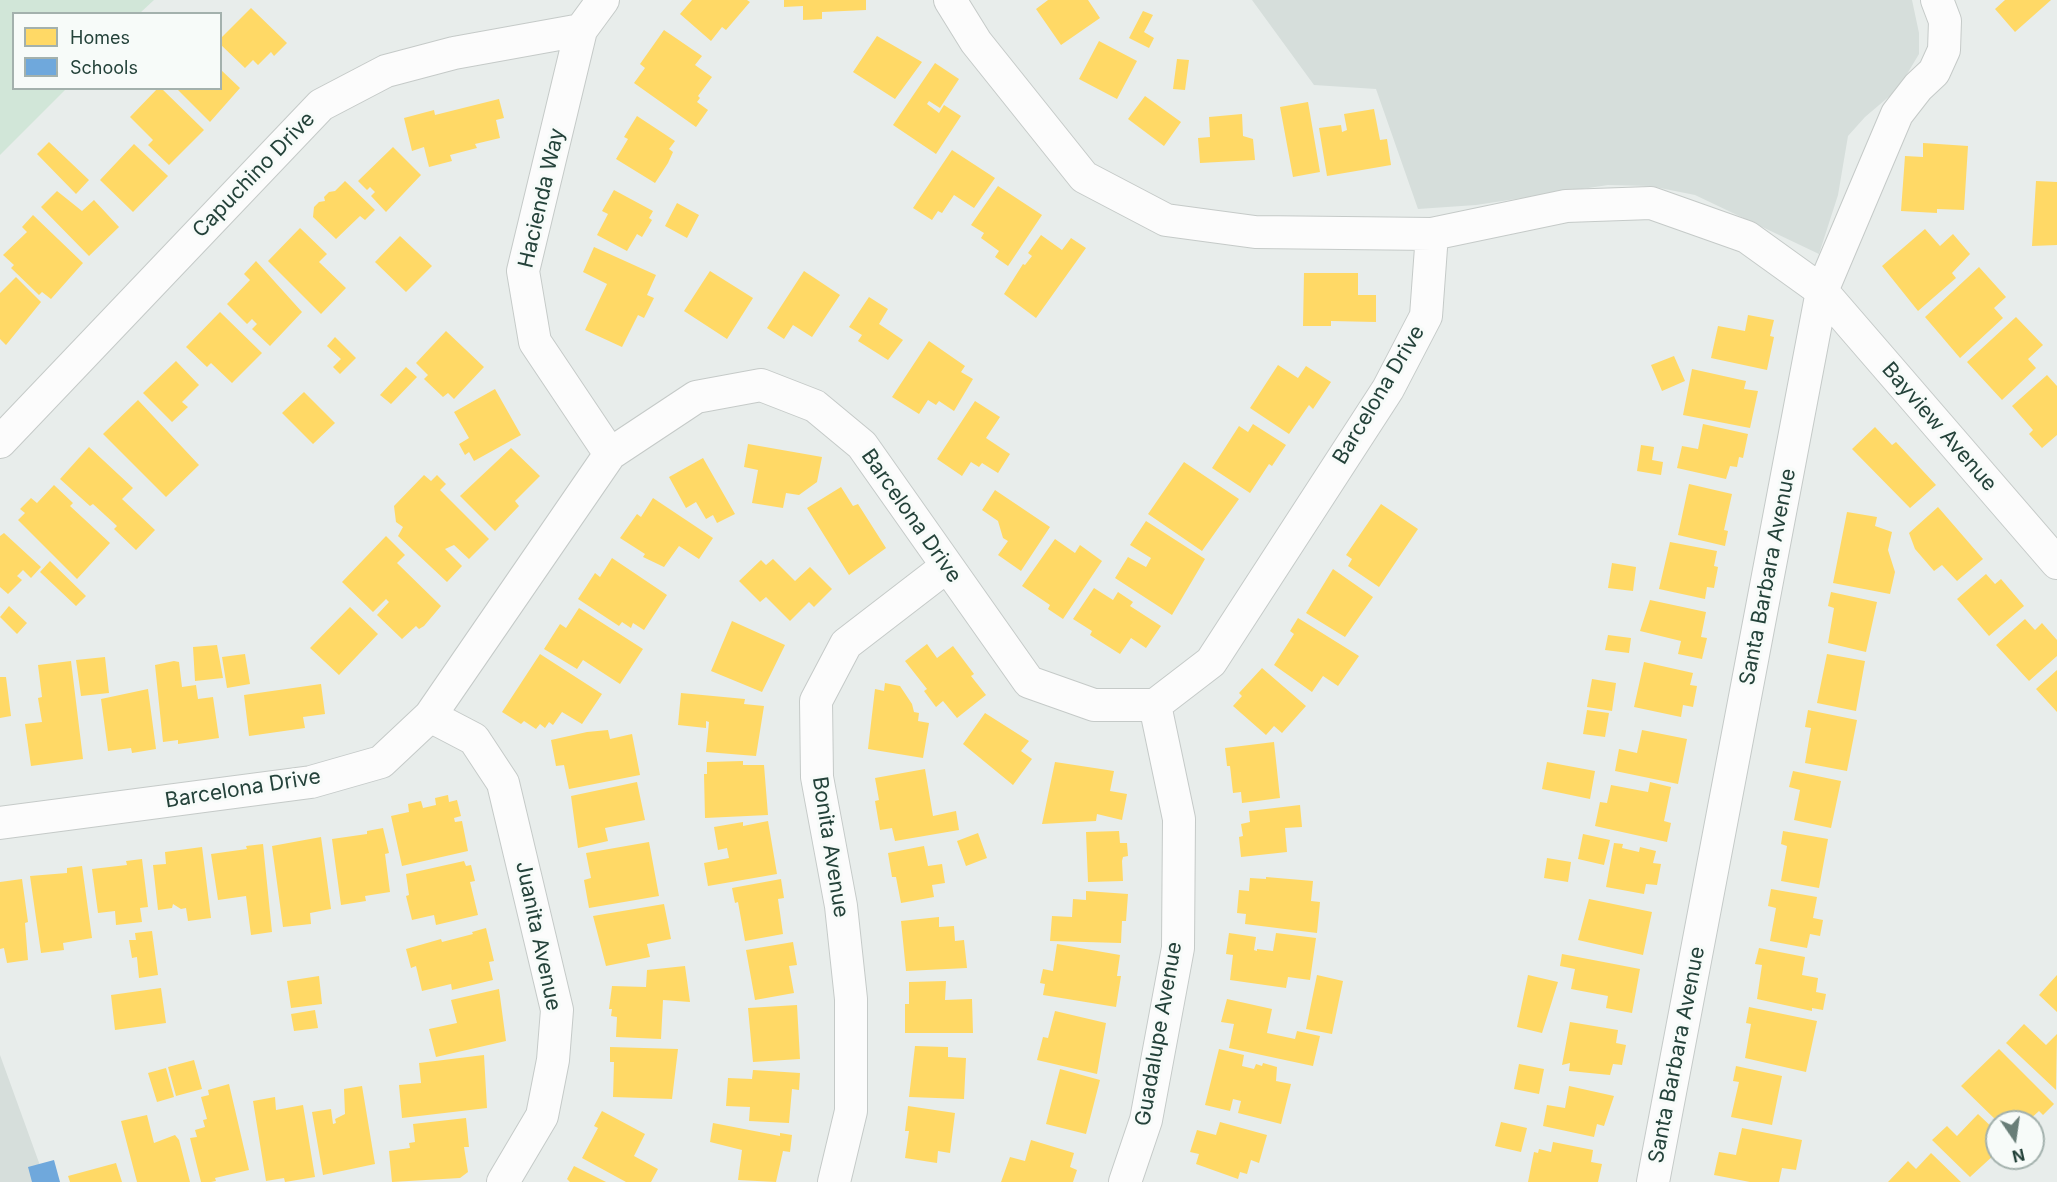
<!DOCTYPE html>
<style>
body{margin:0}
#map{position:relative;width:2057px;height:1182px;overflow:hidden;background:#e8edeb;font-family:Inter,sans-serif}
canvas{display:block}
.legend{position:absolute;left:12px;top:12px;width:210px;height:78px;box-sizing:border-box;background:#f7fbf9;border:2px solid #a3b1ad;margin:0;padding:8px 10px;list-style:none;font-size:18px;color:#24423a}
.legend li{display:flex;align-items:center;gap:12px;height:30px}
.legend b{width:30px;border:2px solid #a3b1ad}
.north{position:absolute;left:1985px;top:1110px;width:60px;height:60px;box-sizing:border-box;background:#f7fbf9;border:2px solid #a3b1ad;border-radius:50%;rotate:167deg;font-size:16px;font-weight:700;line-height:24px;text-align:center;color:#24423a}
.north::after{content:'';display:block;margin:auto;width:21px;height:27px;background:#697e78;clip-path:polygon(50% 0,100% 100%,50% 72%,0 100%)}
</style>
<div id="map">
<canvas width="2057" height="1182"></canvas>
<ul class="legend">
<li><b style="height:16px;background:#ffd966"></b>Homes</li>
<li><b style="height:16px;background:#6fa8dc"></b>Schools</li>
</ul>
<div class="north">N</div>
</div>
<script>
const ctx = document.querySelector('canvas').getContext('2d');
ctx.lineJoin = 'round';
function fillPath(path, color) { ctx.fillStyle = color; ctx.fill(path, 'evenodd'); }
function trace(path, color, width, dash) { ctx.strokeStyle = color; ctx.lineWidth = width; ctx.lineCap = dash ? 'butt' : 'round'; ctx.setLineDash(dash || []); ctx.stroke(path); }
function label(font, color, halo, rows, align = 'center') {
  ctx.font = font + ' Inter,sans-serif'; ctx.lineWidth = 6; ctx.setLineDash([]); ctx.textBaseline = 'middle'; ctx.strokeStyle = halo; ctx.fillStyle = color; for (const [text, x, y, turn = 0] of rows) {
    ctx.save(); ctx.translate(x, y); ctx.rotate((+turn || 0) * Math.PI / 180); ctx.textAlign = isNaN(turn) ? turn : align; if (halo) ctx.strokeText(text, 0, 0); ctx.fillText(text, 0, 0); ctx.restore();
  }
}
const built = new Path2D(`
 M1252,0H1912L1919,33V54L1898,89L1865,117L1848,136L1838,195L1819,254L1695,195L1650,186L1608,185L1476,205L1418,209L1376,89L1314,85Z
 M0,1055L46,1182H0Z`);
const green = new Path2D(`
 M0,0H154L140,13L14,14V88L66,89L0,155Z`);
const homes = new Path2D(`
 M692,0H747L750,2L726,30L722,27L711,41L680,14Z
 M784,0H866V10L822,12V19L803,20V6L784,7Z
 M1048,0H1088L1100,18L1061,45L1036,9Z
 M2005,0H2051L2015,32L1995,9Z
 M251,8L287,43L274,56L271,52L258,65L253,60L245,68L220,44V39Z
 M1143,11L1153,15L1144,32L1154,38L1149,48L1129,38Z
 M664,30L702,56L695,65L712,77L698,96L700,98L697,102L708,110L696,127L634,83L645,68L640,64Z
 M877,36L922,62L895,99L853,72Z
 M1099,41L1137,61L1117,99L1079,79Z
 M1177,59L1189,60L1185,90L1173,89Z
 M935,63L959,79L940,108L929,101L927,104L939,113L944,105L961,116L936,154L893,125Z
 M220,69L240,88L210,122L176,88H220Z
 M158,88H161L204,130L169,165L148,145L153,140L130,117Z
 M1145,96L1181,122L1164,146L1128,119Z
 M499,99L504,118L496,120L500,138L475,144L477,148L450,155L452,161L429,167L424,147L412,151L404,118L434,110L435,115Z
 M1308,102L1320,172L1293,177L1280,107Z
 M1374,109L1380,140L1387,139L1391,165L1327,176L1319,128L1341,125L1342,132L1347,130L1344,114Z
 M1242,114L1243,136L1253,139L1255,160L1200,163L1198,138L1210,137L1209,117Z
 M637,116L675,141L669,149L673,152L668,163L655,183L616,159L628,139L624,137Z
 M49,142L89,180L76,194L37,154Z
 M1923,143L1968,146L1964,210L1937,209V213L1901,211L1905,156L1923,157Z
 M134,144L168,176L133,212L100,180Z
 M393,147L421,175L386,212L371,196L375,192L370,187L367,190L358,181Z
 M952,150L995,178L974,208L954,195L942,213L938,211L932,220L913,208Z
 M345,181L375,210L365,220L360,216L336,239L313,217L314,207L319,202L325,201L324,197L329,192L335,191Z
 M2036,181L2057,182V245L2032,246Z
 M998,186L1042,215L1008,266L995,257L999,251L981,238L984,233L971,225Z
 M614,190L653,211L649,218L652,220L642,237L637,234L627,251L597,235L608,214L602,211Z
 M57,191L82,211L94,200L119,227L89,256L41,207Z
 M677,203L699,215L687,238L665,226Z
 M33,215L83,263L51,299L42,292L39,295L11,268L14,265L3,255L27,232L22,227Z
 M300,228L327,254L319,262L346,288L321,314L268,261Z
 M1925,229L1940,246L1953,234L1970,254L1952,273L1956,278L1918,311L1882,266Z
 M1041,235L1062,250L1071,238L1086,248L1036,318L1004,294L1023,264L1025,265L1032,256L1028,253Z
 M400,236L432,266L406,292L375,262Z
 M594,247L656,275L647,295L654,298L644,318L638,315L622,347L585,330L607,284L583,272Z
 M256,261L302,312L270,346L252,329L257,324L252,319L247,324L227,304L250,280L244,274Z
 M1979,267L2006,297L1994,308L2003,318L1960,358L1925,317Z
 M710,271L753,298L727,339L684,311Z
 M804,271L840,295L812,337L793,325L784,339L767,328Z
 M1304,273H1358V295H1376V322L1331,321V326H1303Z
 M16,277L41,302L6,345L0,339V293Z
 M869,297L888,309L879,324L903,340L888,360L858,341L862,335L849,327Z
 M220,312L262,353L232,383L211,363L207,367L186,347Z
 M1748,315L1774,320L1770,336L1774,337L1767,370L1711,358L1718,326L1745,331Z
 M2016,317L2043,345L2028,359L2036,368L2002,400L1967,362Z
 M446,331L484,367L454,399L448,393L443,397L424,379L428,375L416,363Z
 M335,337L356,358L340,374L333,367L341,359L327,346Z
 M929,341L965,366L961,372L973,379L954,411L939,401L936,405L928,400L919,414L892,397Z
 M1674,356L1685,381L1662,391L1651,365Z
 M176,361L199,385L182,402L188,407L172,422L143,393Z
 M1278,365L1298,378L1306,366L1331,382L1313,409L1309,405L1289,434L1250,408Z
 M406,367L417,377L391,404L380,395Z
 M1692,369L1746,381L1744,389L1758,391L1750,428L1683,415Z
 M2047,375L2057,386V435L2042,448L2029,434L2033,430L2012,406Z
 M495,389L521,435L474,461L469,452L465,455L459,444L469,438L454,412Z
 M304,392L335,423L313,444L282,413Z
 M138,400L199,465L166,497L103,434Z
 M975,401L1000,417L986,438L1010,454L998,473L982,463L979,467L971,462L962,476L937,459Z
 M1253,424L1286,445L1272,466L1269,464L1250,493L1212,468L1239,426L1248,432Z
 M1703,424L1748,434L1743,458L1739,457L1737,467L1730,466L1726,479L1677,468L1682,446L1698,449Z
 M1875,427L1892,445L1896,442L1936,485L1910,508L1852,449Z
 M748,444L822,457L817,482L799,495L786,493L783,508L752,503L758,470L744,467Z
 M1641,445L1654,447L1652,460L1663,462L1661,475L1637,471Z
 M89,447L133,488L122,499L155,530L136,550L114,529L117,526L93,504L90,506L60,479Z
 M511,448L540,476L515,501L519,506L495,531L460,496Z
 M703,458L735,514L717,523L713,515L706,519L696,502L686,508L669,477Z
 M1184,462L1239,499L1202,551L1148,514Z
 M424,475L431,481L437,475L446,484L440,490L489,539L469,559L454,545L445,549L462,566L447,582L398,536L403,527L396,522L394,506Z
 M1689,484L1732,494L1724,530L1728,531L1725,546L1678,535Z
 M54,485L73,503L70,506L110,543L77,579L18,520L25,513L20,509L31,498L37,503Z
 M841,487L853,506L858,504L886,548L849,575L807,508Z
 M995,490L1050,527L1021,571L998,555L1008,541L1003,538L998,521L982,510Z
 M653,498L713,538L699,559L679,546L664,567L643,557L645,554L620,538L637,514L641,517Z
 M1381,504L1418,529L1379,587L1348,566L1352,559L1346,555Z
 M1938,507L1983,559L1957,581L1942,565L1934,571L1915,549L1909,533Z
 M1847,512L1877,517L1875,526L1892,532L1888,550L1895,572L1890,594L1833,583Z
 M1146,521L1205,559L1172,615L1115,578L1128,557L1146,567L1151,558L1130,545Z
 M4,533L41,567L31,578L23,570L17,576L22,580L8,594L0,587V536Z
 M386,536L405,555L397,563L441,606L424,626L419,629L416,626L402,639L377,615L389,602L386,599L373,612L342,582Z
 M1055,539L1075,553L1080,545L1102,561L1063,619L1048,609L1050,605L1022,586Z
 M1670,542L1717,551L1714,566L1718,567L1714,588L1707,587L1705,599L1659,589Z
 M612,558L667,595L644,630L633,623L631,628L622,622L619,626L578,599L595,573L600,577Z
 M773,559L795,581L810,567L832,589L814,607L809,602L790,621L766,597L760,602L739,581L761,560L766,565Z
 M50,561L86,596L76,606L40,572Z
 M1612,563L1636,567L1633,591L1608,588Z
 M1333,569L1373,597L1345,637L1306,613Z
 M1986,574L1995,584L2001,579L2024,606L1989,636L1957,599Z
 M1094,588L1113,600L1118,592L1133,602L1130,606L1161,626L1146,648L1131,638L1120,654L1090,635L1092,631L1073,619Z
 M1831,592L1877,602L1866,652L1828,643L1834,608L1828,606Z
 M1650,600L1706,612L1701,637L1707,638L1702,659L1678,654L1681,641L1640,631Z
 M9,606L27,623L17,634L0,617Z
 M350,607L378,634L339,675L310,648Z
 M579,608L643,649L620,684L583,660L577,669L544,649L560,624L566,628Z
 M1298,618L1359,656L1338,686L1323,676L1312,692L1274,665L1294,634L1290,631Z
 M2025,619L2035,630L2042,623L2057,640V656L2029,681L1996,645Z
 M732,621L785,645L762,692L711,671Z
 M1608,635L1631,638L1629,653L1605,650Z
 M927,644L937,658L953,646L974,674L971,676L986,695L957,718L943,701L936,707L924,691L927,689L905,661Z
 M217,645L223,678L195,681L193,647Z
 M245,654L250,684L227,688L222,657Z
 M540,654L602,694L582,724L562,712L553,725L549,722L545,728L540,724L536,729L524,721L521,724L502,712Z
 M1827,654L1865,661L1856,711L1817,703Z
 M105,657L109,693L81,696L76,660Z
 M71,661L83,759L31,766L25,724L42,722L38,698L42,697L38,665Z
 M174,661L179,662L182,687L196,685L198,699L213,697L219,738L178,744V740L163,742L155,665Z
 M1644,662L1693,673L1690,685L1697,686L1693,707L1683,705L1681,717L1634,707Z
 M1262,668L1306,706L1282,733L1274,726L1266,735L1233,706L1242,696L1239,693Z
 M2057,670V712L2036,689Z
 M0,677H6L11,716L0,718Z
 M1592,679L1616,683L1612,711L1587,707Z
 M885,683L900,686L912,704L914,712L919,713L918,721L929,723L923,758L868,749L875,689L884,691Z
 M321,684L325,714L303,717L305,728L249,736L244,695Z
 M148,689L156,749L132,753L131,748L108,751L101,699Z
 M681,693L745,699L744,704L764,706L756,756L706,752L709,722L706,721V728L678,725Z
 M1587,710L1609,713L1605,737L1583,734Z
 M1808,710L1857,720L1847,771L1805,763L1811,728L1805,727Z
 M985,713L1029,741L1021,751L1032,759L1013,785L963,744Z
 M608,730L610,739L632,734L640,775L569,789L564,765L556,766L551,740L587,732Z
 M1642,730L1687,739L1678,784L1615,771L1619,749L1637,753Z
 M1274,742L1280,798L1242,803L1241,792L1233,793L1230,766H1227L1225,748Z
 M743,761V765H764L768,815L705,818L704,774H707V762Z
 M1055,762L1114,771L1110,791L1127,794L1122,820L1097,814L1096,821L1042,824Z
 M1547,762L1595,771L1590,799L1542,789Z
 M925,769L933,816L956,811L959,830L895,841L892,828L880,830L875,801L879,800L875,778Z
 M1793,771L1841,781L1831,828L1794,820L1800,790L1789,787Z
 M637,782L645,820L605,828L608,841L578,848L571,796Z
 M1650,782L1671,787L1664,821L1671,823L1667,842L1595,826L1600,802L1607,803L1611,785L1648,792Z
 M448,795L449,802L457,800L461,816L454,818L455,822L462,821L468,851L402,866L391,816L409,812L408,804L421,801L423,808L436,805L435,798Z
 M1300,805L1302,827L1285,828L1287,852L1241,857L1239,837L1243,836L1241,824L1250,822L1249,811Z
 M768,821L777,874L708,886L704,863L729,858L727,848L718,850L714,827L743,822V826Z
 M383,828L389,853L385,854L390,892L365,896L366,901L341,905L332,839L367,834V831Z
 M1119,831L1120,843H1127L1128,856L1123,857L1122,861L1123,881L1088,882L1086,832Z
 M1783,831L1828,839L1819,888L1781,881L1787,846L1781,844Z
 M978,833L987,858L966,866L957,841Z
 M1583,834L1610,840L1604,865L1578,859Z
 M321,837L331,909L310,913L311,924L283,927L272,846Z
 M649,842L659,896L589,908L584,880L591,878L586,853Z
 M1614,843L1623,844L1622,848L1639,852L1640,847L1656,851L1653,863L1661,864L1657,885L1646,884L1644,894L1606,887Z
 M263,844L272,932L251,935L246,896L218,900L211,854L247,849L246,846Z
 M924,846L928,866L942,864L945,883L932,885L934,897L901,903L896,877H892L888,853Z
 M202,847L211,918L188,921L186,908L181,909L173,904L172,908L158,910L153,865L166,864L165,852Z
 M1547,858L1571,862L1568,882L1544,878Z
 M142,859L148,907L140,908L142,922L116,925L115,911L98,913L92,869L127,865L126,861Z
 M464,861L466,866L471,865L475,881L470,882L478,915L436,925L434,915L412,920L406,896L409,895L406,874Z
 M82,866L92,938L63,943L64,950L41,953L30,876L67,873V868Z
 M1266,877L1313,881L1311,901L1320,902L1317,933L1245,924L1246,914L1237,913L1239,890L1249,891L1250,878L1266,879Z
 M22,879L28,922L25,923L28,960L7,963L4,948L0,949V882Z
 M781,879L784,898L778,899L783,934L745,941L738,902L735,903L732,888Z
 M1771,889L1817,897L1813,918L1823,920L1820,936L1810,934L1807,948L1770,941L1776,908L1768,906Z
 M1086,891L1128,894L1126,921H1122L1121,943L1050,941L1052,916L1072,917L1073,899L1086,900Z
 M1589,899L1652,912L1643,955L1578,940Z
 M664,904L671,939L647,944L650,957L606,966L593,916Z
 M939,917V927L954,926L955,941L964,940L967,968L906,971L901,921Z
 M486,928L494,961L489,962L493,980L452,990L451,984L422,991L416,966L411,968L406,949L441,939L442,942L473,934L472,932Z
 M152,931L158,975L139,978L137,957L132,958L129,940H136L135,933Z
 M1229,933L1256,937L1254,950L1257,951V949L1273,951L1276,933L1316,938L1310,980L1288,977L1286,988L1230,980L1233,955L1226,954Z
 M793,942L797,965L789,966L794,993L755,1000L746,950Z
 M1057,944L1120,955L1117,976H1121L1116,1007L1043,995L1045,984L1040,983L1043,969L1053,971Z
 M1759,948L1805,957L1802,975L1818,978L1816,992L1826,994L1823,1010L1812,1008V1011L1757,999L1762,965L1755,964Z
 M1562,954L1640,969L1632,1013L1606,1008L1608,996L1571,989L1575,969L1560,966Z
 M685,966L690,1002L663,1000L661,1039L616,1037L617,1017L611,1016L612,1009H609L612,986L646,987L647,970Z
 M1317,975L1343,981L1332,1034L1306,1029Z
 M1528,975L1558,982L1542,1033L1517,1027Z
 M2057,975V1012L2039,995Z
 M319,976L322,1004L291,1008L287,981Z
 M946,981L945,1000L972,999L973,1033H905V1004H909V982Z
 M161,988L166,1023L115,1030L111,995Z
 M499,989L506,1041L436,1057L429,1029L457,1023L451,1000Z
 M1227,999L1272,1009L1267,1033L1295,1039L1297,1031L1320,1036L1313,1066L1229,1048L1234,1024L1221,1022Z
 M797,1005L800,1059L753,1062L748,1008Z
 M1749,1007L1817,1021L1806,1072L1745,1058L1751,1024L1746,1023Z
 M315,1010L318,1028L294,1031L291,1014Z
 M1055,1011L1106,1023L1097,1074L1037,1060L1043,1037L1048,1038Z
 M1570,1022L1618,1030L1616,1043L1626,1045L1622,1065L1613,1064L1610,1075L1569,1071L1570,1063L1562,1065Z
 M2024,1024L2046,1045L2057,1034L2056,1090L2006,1043Z
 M915,1046L948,1047V1057L966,1058L964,1099L909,1097Z
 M610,1047L678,1049L672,1099L613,1097L614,1062H610Z
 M1219,1049L1244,1055L1242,1066L1254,1069L1256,1064L1262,1066L1263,1063L1277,1067L1276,1081L1291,1084L1281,1124L1238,1113L1241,1101L1233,1099L1230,1111L1205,1105Z
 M1999,1049L2054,1104L2043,1115L2039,1111L2027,1122H1998L1961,1086Z
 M484,1055L487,1108L402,1118L399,1085L421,1083L419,1063Z
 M194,1060L202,1089L176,1096L168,1067Z
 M1519,1064L1544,1069L1539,1094L1514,1089Z
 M1736,1066L1782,1076L1772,1125L1731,1117L1739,1082L1733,1081Z
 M166,1068L174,1097L157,1102L148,1073Z
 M1060,1069L1100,1080L1086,1134L1046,1124Z
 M753,1070L800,1073L799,1090L792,1089L789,1123L749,1121L750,1107L726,1106L728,1078L752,1079Z
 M229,1084L249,1170L215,1178L216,1181L211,1182H201L190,1138L197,1137L195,1130L205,1127L203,1120L207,1119L201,1097L209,1095L208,1090Z
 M362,1086L375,1164L323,1175L312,1112L331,1109L333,1124L336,1123L335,1119L345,1114L344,1089Z
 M1569,1086L1614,1096L1604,1126L1597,1124L1594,1137L1543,1126L1547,1105L1565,1108Z
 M275,1097L276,1110L303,1105L315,1177L285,1182L284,1178L266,1181L253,1101Z
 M908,1106L955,1113L950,1153L938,1151L937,1163L905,1158L909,1131H905Z
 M602,1111L645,1134L634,1156L658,1169L651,1182H626L582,1158L598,1128L594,1126Z
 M1978,1114L1997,1132V1156L1995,1154L1970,1177L1932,1140L1947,1126L1957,1136Z
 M147,1115L154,1143L175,1135L179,1140L190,1182H137L121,1121Z
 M466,1118L469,1147H464L468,1172L460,1178L392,1182L389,1151L410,1148L409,1143L415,1142L413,1124Z
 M1220,1122L1267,1135L1259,1163L1251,1160L1247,1174L1240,1172L1238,1179L1196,1164L1199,1154L1190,1152L1197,1130L1216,1135Z
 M1501,1122L1527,1128L1521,1152L1495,1146Z
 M713,1123L780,1136V1133L792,1135L790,1152L783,1151L776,1182L738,1180L742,1150L710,1142Z
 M1742,1128L1802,1140L1796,1170L1782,1168L1779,1182H1750L1714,1175L1719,1152L1736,1155Z
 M1031,1140L1074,1153L1070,1167L1077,1170L1073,1182H1001L1010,1157L1025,1161Z
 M1553,1142L1593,1150L1591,1162L1602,1164L1598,1182H1528L1534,1152L1538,1153L1539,1149L1551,1152Z
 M1931,1153L1961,1182H1888L1908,1161L1916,1169Z
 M116,1163L122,1182H70L68,1176Z
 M574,1166L606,1182H570L567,1179Z`);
const schools = new Path2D(`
 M54,1160L60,1182H32L28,1167Z`);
const minor = new Path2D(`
 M603,0L581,30L523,271L535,342L610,454
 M950,0L976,42L1084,177L1166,220L1255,232L1432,234L1566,206L1651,203L1747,237L1822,291L2057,563
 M0,442L321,105L386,71L454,53L581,30
 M430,716L474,739L503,783L557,1010L553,1060L542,1116L503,1182
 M0,823L311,782L381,762L430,716L610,454L696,397L761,385L815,406L862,445L1029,682L1094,705H1155L1211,662L1388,389L1426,316L1432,234
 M834,1182L851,1111V999L841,906L817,777L816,701L846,644L946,567
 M1125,1182L1146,1120L1178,948L1179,819L1155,705
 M1653,1182L1822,291L1897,114L1918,87L1934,72L1944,50L1945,21L1937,0`);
const streetNames = [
 ["Capuchino Drive",254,175,-46],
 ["Hacienda Way",542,198,-77],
 ["Barcelona Drive",1379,395,-59],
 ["Bayview Avenue",1939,427,49],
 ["Barcelona Drive",911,516,55],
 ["Santa Barbara Avenue",1768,577,-79],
 ["Barcelona Drive",243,789,-9],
 ["Bonita Avenue",830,847,81],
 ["Juanita Avenue",538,936,78],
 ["Guadalupe Avenue",1159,1034,-80],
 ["Santa Barbara Avenue",1677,1055,-79]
];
fillPath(built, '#d6dedb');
fillPath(green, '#d1e6d8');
fillPath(homes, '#ffd966');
fillPath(schools, '#6fa8dc');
trace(minor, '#c5cac8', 34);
trace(minor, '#fcfcfc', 32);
label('21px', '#24423a', '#f7fbf9', streetNames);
</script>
